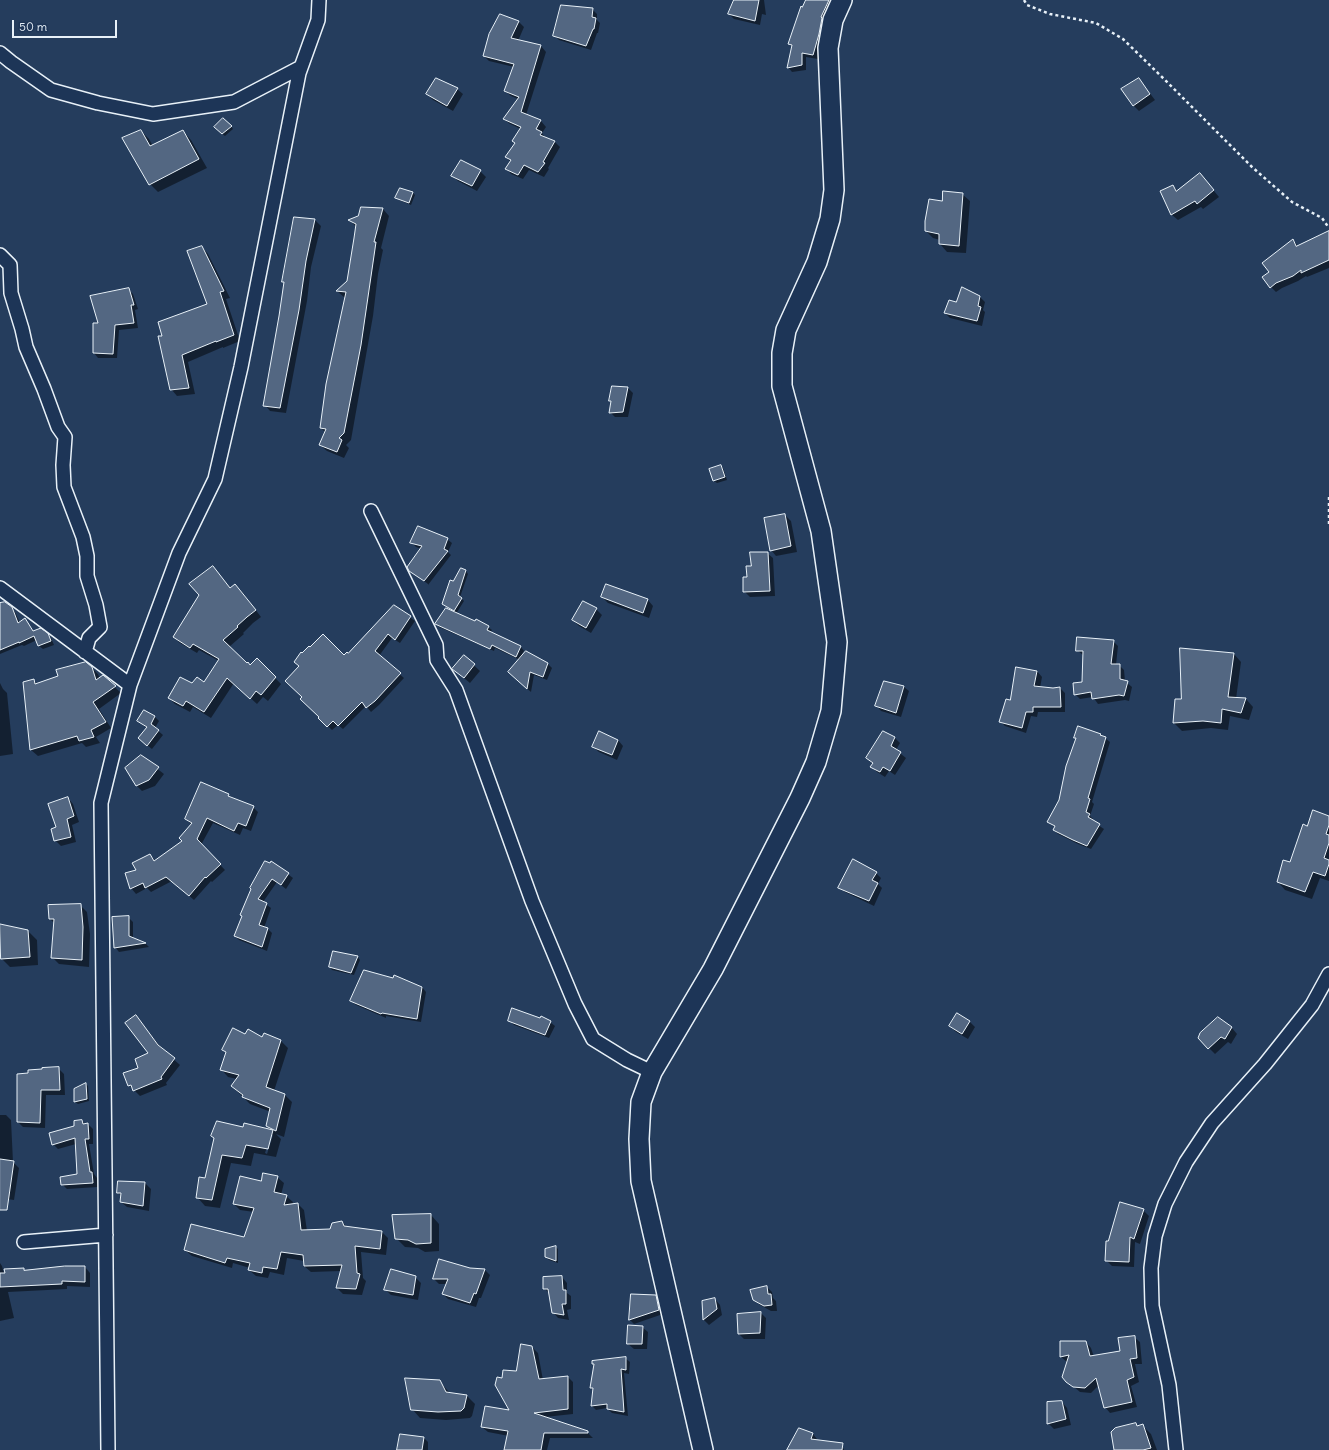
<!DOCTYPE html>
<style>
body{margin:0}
#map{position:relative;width:1329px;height:1450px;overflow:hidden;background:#253d5d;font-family:Delius,sans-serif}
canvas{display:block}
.scale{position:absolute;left:12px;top:20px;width:105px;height:18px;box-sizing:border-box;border:2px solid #e8f1f8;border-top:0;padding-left:5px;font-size:12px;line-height:14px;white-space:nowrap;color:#e8f1f8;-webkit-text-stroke:3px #1d3557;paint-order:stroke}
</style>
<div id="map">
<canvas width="1329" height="1450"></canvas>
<div class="scale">50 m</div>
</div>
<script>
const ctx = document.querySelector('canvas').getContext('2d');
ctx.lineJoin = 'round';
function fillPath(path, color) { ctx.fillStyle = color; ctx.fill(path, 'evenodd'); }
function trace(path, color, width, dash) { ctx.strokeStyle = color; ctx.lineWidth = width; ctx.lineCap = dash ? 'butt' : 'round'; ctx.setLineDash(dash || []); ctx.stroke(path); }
const shadow = new Path2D(`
 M736,0H764L766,15L762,14L760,25L734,19L729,14Z
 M807,0H832L818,59L806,57V70L792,72L788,67L792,47L790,44L803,8Z
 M592,9L597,14V20L600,23L598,33H597L591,50L559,40L555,36Z
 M500,15L519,22L524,27L518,41L541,46L546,52L526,115L541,121L546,127L542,133L546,139L555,142L560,147L548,168L549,169L544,177L529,170L523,179L511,174L506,168L511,162L506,157L516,144L521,129L510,124L504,119L518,99L511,96L505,91L514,67L489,61L484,56Z
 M1139,79L1155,100L1139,111L1134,106L1123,90Z
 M457,89L463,94L453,111L433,100L427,94Z
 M231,126L233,129L225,136L217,130Z
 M141,131L149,139L153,146L183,131L191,140L207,168L158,192L150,184Z
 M480,171L486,177L477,191L458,181L452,175Z
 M1200,174L1219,197L1203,209L1201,207L1178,220L1172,215L1162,191L1173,186L1178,191Z
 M413,193L415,195L411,205L399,200L397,198Z
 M962,194L970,201L966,253L947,252L940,244V240L933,238L926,231L943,202Z
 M383,209L389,216L381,248L383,250L378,274L373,316L351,440L346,445L349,448L344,458L327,451L320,445L326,433L321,428L345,298L337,291L348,281L356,227L350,220Z
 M295,218L315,220L321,226L311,267L307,301L286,413L270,411L265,405L280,317Z
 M1329,236V268L1307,277L1306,276L1298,281L1282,288L1276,292L1271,287L1270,272L1293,240L1298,246Z
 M202,247L208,254L230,298L226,299L240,341L223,348V347L188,362L195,394L177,396L171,389L164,337L208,304Z
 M962,288L980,297L985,302L983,310L985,312L982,326L950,318L945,313L956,303Z
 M128,289L133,294L138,309L135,310L138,328L119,330L117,358H98L94,353L99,324Z
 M613,387L628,388L633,393L628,417H615L610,412L611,402L610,401Z
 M721,466L723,468L727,480L717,483L714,481L710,469Z
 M785,515L791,521L797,552L776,556L771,550Z
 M447,539L452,543L448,552L451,555L428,585V584L412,572L422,549L416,547L412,543Z
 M767,553L773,558L775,596L750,597L744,591L752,567Z
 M213,567L231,589L235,586L242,592L261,617L253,623L243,633L244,634L229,647L250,666L257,659L281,684L268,701L263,697L257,704L234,683L211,718L193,707L190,712L175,704L169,698L192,685L205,683L219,661L199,650L197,653L180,643L174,637L200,595Z
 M466,571L468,574L460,597L464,601L456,614L488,627L492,630L490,633L521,647L524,651L521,656L526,652L548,664L552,668L547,680L534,675L531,692L513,676L520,660L495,648L494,651L439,627L436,623L453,612L454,611L443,604L454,582Z
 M602,597L648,600L653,606L649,618L608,603Z
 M0,605L11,608L15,612L20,623L25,620L34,632L47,634L51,638L54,645L43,649L39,646L37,640L24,646L22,645L0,654Z
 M394,606L415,621L400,643L392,638L379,656L404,678L379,705L371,712L366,706L343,729L338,725L332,730L320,718L344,657L348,655Z
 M596,609L602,615L591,633L579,626L573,620Z
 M1113,641L1118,646L1116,665H1119L1124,670L1125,681L1132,687L1129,701L1125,700L1098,704L1093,697L1080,699L1075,694L1083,683L1084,656L1077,650Z
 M1234,654L1241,662L1236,699H1246L1253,707L1249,720L1230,716L1228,730L1211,728L1182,731L1174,723L1176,700H1182Z
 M464,656L480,671L470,683L453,669Z
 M92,668L98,674L100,679L103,676L121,693L99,709L111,728L96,737L100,743L86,747L82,743L38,756L31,750L24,683L34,680L37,684Z
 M1037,671L1042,677L1040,688L1053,689L1060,688L1065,693V712H1038L1037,717L1031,716L1026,733L1005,726L1000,721L1011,702Z
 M0,683L3,689L7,693L13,754L0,756Z
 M904,687L909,691L901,717L881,711L877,706Z
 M144,711L155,717L159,721L155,728L163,735L152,749L143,742L147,728L138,721Z
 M883,732L895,738L900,743L896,750L906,758L895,775L889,771L885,777L877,772L872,767L873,764L867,758Z
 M1100,734L1110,742L1092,802L1094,804L1090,816L1093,819L1092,821L1104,829L1091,849L1078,844L1058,834L1054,830L1055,827L1048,821L1060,801L1067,767Z
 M618,740L623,746L617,760L599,752L593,747Z
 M141,756L164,774L155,786L142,791L137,786L126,768Z
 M228,795L232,799L253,807L258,812L251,831L243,828L240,835L213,823L201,845L225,870L212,882L211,881L194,900L172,881L151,892L147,888L136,894L131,888L137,870L150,855L156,861L184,842L192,825L186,819Z
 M68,798L73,804L79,822L72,825L76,842L61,846L55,840Z
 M1329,817V881L1320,878L1312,899L1285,890L1278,882L1290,863L1308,827Z
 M272,862L293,878L286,889L277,882L263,902L271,908L264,928L268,929L272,933L267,951L239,940L235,936L243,917L241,915Z
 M876,873L881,878L878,884L882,888L874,906L845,892L840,887Z
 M80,905L87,912L90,934L89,967L59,964L52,957L54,923L50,919Z
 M128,917L133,922V939L146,944L149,947L119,952L115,947Z
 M0,926L28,931L37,940L38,965L10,967L2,959Z
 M334,952L358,957L360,960L354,975L332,970L330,967Z
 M422,987L426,992L421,1022L386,1016V1018L356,1005L351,1001Z
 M136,1016L162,1049L180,1065L166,1083L167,1085L140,1096L129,1085L150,1054Z
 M1218,1019L1232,1028L1237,1034L1231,1044L1228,1042L1215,1054L1199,1038Z
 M509,1020L550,1022L555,1026L549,1038L514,1025Z
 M969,1021L975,1027L968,1039L956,1032L950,1026Z
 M245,1036L281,1041L288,1048L274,1091L285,1095L292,1102L284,1137L276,1134L281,1139L276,1157L254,1153L251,1166L231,1163L220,1208L205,1206L197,1197L205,1179L215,1138L244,1128L272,1131L267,1126L271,1112L250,1104L232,1086L237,1079L228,1077L221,1069L227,1053L223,1050ZM271,1135H273L267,1154L265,1153Z
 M58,1068L64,1074L65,1095H46L45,1128L23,1127L18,1122V1075Z
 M86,1084L88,1086L89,1101L78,1104L75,1102Z
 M0,1115H6L11,1120L13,1162L19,1168L14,1200L0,1198Z
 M82,1121L86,1124H88L93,1129V1144H89L94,1174L97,1178L98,1187L67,1189L62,1184L78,1175L76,1144L58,1149L53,1144Z
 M277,1177L284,1183L281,1195L286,1196L293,1202L292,1205L298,1204L304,1210L307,1231L331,1230L342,1222L347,1227L382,1232L388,1238L386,1255L361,1252L363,1278L366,1281L362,1295L343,1294L337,1288L341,1271L311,1272L304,1266V1261L287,1258L284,1275L270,1272L268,1278L256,1276L249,1270L250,1268L233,1263L232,1268L192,1256L185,1250L245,1238L254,1212L240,1210L234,1204L262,1182Z
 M145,1183L151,1189L149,1211L127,1207L121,1202L122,1196L118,1193Z
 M1143,1210L1149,1216L1140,1244L1135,1242L1134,1267L1112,1266L1106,1260Z
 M431,1215L439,1224V1251L425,1252L418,1248L405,1247L396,1238Z
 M556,1247L558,1249V1263L549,1260L546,1257Z
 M0,1263L2,1266L5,1277L23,1269L25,1271L85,1267L90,1273V1287L67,1286V1289L8,1292L14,1318L0,1321Z
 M470,1269L485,1270L490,1275L481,1298H479L476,1307L448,1299L443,1294L447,1284H439L434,1279Z
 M415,1277L421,1283L418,1300L391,1295L385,1289Z
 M562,1277L567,1283V1293L571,1296V1309L567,1310L569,1320L558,1318L553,1312L550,1294L544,1288Z
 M767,1287L772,1292L773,1298L776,1301L777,1311H771L760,1305L754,1299Z
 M632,1295L656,1296L660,1301L663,1314L634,1324L630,1320Z
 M715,1299L720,1305L722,1315L709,1325L704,1320L703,1302Z
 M761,1313L766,1318L765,1339H744L739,1334Z
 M642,1327L648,1332L647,1349H634L628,1344Z
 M1134,1337L1140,1342L1142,1364H1135L1139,1382L1131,1386L1137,1407L1110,1413L1105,1407L1099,1385L1091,1393L1080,1392L1067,1381L1068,1362H1067L1061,1357V1342H1086L1091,1348L1094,1357L1121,1352Z
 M532,1347L538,1353L543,1380L568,1377L573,1382V1414L545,1417L587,1432L593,1438H550L547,1450H506L509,1436L488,1432L482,1427L510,1411L502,1379L517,1372Z
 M625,1358L630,1362L629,1374L624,1373L628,1416L612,1413L607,1408L596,1410L592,1406L594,1391L591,1388L595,1366L593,1364Z
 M439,1381L450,1393L467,1396L475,1404L472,1416L470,1418L446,1420L420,1418L412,1409Z
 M1062,1402L1067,1408L1071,1425L1054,1429L1048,1423Z
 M1142,1425L1151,1434L1157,1450H1115L1137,1426Z
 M813,1434L817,1439V1440L839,1444L844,1449V1450H788Z
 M424,1438L428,1442V1450H399Z`);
const building = new Path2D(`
 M734,0H759L755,21L728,14Z
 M806,0H829L821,17L822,18L819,34L813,55L802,53V65L787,68L792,45L788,44L801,6L802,7Z
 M561,5L593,8L592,17L596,18L594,29H593L586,46L553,36Z
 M500,14L519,21L511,38L541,45L521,112L541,120L536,129L542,132L540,135L555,141L543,162L545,163L538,172L524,165L518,175L505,169L511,160L505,157L515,143L512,141L521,127L503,119L519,97L504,91L514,64L483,56L489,34Z
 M436,78L458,88L447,106L426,94Z
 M1139,78L1150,94L1133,106L1121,89Z
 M223,118L232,126L222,134L214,127Z
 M141,130L150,146L183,130L199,159L149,185L122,138Z
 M461,160L481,170L472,186L451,176Z
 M1200,173L1214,190L1197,204L1195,201L1171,215L1160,191L1173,185L1176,191Z
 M400,188L413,192L409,203L395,198Z
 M943,191L963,193L959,246L939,244V234L925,231V221L929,199L942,201Z
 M361,207L383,208L374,242H376L361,345L344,433L339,438L342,440L337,452L319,445L326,429L320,428L326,384L346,292L336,291L347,281L354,238L356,224L348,220L358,216Z
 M294,217L315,219L306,261L299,310L280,408L263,406L279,316L284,282H282Z
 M1329,231V260L1301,273V270L1293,276L1276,283L1270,288L1262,277L1269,272L1262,263L1293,239L1296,246Z
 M202,246L224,291L220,292L234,335L216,342V341L182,355L189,388L170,390L158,336H162L158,322L207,304L187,251Z
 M962,287L980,296L978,306L981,307L977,321L944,313L949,300L956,302Z
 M129,288L134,305H131L134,323L115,325L113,354L93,353V323H98L90,296Z
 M612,386L628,387L623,412L609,413L611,401H609Z
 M721,465L725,477L713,481L709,469Z
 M785,514L791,546L770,551L764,518Z
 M418,526L448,538L444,549L448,551L424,581L409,571L407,567L422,546L410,543Z
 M750,552H768L770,591L743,592V577H747L746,566H751Z
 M213,566L230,588L235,584L256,610L247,617L237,626L238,627L223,640L247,663L248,662L250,665L257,658L276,677L261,695L256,691L250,699L227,678L204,712L186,701L183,706L168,698L180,677L192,683L197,677L204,682L219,659L193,644L190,648L173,637L199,595L189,584Z
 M461,568L466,570L458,595L462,598L454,611L442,604L450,580L453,581Z
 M606,584L648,599L643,613L601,597Z
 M583,601L597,608L586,628L572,620Z
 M5,602L12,607L18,623L25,618L33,631L41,628L48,633L51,641L38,646L34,636L19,643V642L0,650V603Z
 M394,605L411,616L395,640L388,634L375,651L401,673L375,701L366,708L362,702L338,726L333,721L327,727L318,718L319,717L300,699L302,697L285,681L299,666L294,662L301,652L302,653L309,646L310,647L323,634L344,655L347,652L348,653Z
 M446,608L475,621L476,619L489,626L487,630L521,646L516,657L492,645L490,649L435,624Z
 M1077,637L1114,640L1111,664H1120V679L1128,681L1124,696L1119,695L1092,699L1091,692L1074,695L1073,683L1082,682L1083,651H1076Z
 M1180,648L1234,653L1228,697L1246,698L1241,713L1222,709L1221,723L1203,721L1173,723L1175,699H1181Z
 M526,651L548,663L543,677L530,672L527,689L508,672Z
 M464,655L475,664L464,678L452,669Z
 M86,662L92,667L96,680L103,675L116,686L93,702L106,722L91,730L94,737L79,741L77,736L30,750L23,682L34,679L35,684L58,676L56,670Z
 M1016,667L1037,671L1034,686L1053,688L1060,687L1061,707H1033V712H1026L1022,728L999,722L1006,699L1010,700Z
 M884,681L904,686L896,713L875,706Z
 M144,710L155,716L151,724L159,730L147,746L138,738L147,727L137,721Z
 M1078,726L1101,734L1100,735L1106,737L1088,798L1090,799L1086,812L1090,814L1088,817L1100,824L1087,846L1073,840L1053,830L1055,826L1047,822L1059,800L1066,766L1076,738H1074Z
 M599,731L618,740L612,755L592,747Z
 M883,731L895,737L891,746L901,752L890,771L883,767L880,772L870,767L873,763L866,758Z
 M141,755L159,767L149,780L136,786L125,768Z
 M201,782L229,794L228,796L254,806L246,826L238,823L234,831L207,818L197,839L221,864L206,878L205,877L189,896L166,877L145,888L143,883L130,889L125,873L136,870L132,863L150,854L154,861L182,841L179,838L192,823L185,819Z
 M68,797L74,816L67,819L71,837L54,841L51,829L56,827L48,804Z
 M1313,810L1329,816V825L1326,834L1329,835V843L1324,858L1329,860V864L1325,876L1313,872L1305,892L1277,882L1283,860L1290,862L1303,824L1307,826Z
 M853,859L877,872L872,880L878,883L869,901L838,888Z
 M265,861L270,863L271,861L289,873L281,885L272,879L258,899L267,903L259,925L268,928L262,947L234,936L242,916L240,915L251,889L250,888Z
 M81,904L83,927L82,960L51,958L54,919H49L48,905Z
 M129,916V936L146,943L114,948L112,917Z
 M0,924L28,930L30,957L1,959Z
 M333,951L358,956L351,973L329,967Z
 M364,970L393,978L394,975L422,987L417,1019L382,1013L381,1014L350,1001Z
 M512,1008L540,1018L541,1016L551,1021L545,1035L508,1021Z
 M957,1013L970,1021L962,1034L949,1026Z
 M136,1015L158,1045L175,1058L161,1077L162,1079L133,1091L131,1085L128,1086L123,1073L138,1068L135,1059L148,1053L125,1023Z
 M1218,1017L1232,1027L1225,1039L1221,1037L1208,1049L1198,1038L1200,1033Z
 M233,1028L245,1034L248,1029L262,1037L264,1033L281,1040L266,1087L285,1094L276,1131L266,1126L270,1108L242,1097L243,1095L231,1086L239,1075L220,1070L226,1052L222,1050Z
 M59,1067L60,1090H41L40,1123L17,1122V1074L28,1073V1070L42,1069V1068Z
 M86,1083L87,1099L74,1102V1089Z
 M82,1120L83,1124L88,1123L89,1139H85L90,1172H92L93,1183L61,1185L60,1177L77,1174L75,1138L52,1145L49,1133L74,1126V1121Z
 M217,1121L243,1127L244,1123L273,1130L268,1149L246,1145L242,1158L222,1155L212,1200L196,1198L199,1177L205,1178L214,1138L211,1136Z
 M0,1159L14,1161L7,1210H0Z
 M263,1173L278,1176L274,1192L287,1195L284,1205L298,1203L301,1230L330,1229L332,1223L342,1221L344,1226L382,1231L380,1249L355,1246L357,1273L360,1274L356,1289L336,1288L342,1265L304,1266L303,1255L281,1252L277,1269L263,1267L262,1273L248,1270L250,1263L227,1258L225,1263L184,1250L191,1224L244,1237L254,1208L233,1204L240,1176L261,1181Z
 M118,1181L145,1182L143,1206L120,1202L121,1193H117Z
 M1120,1202L1144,1209L1134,1239L1130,1237L1129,1262L1105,1261L1106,1241H1108Z
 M431,1214V1243L416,1244L408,1240L395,1239L392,1215Z
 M556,1246V1261L545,1257V1249Z
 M439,1259L470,1268L485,1269L476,1294L474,1293L470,1303L442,1294L448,1279H433Z
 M65,1266H85V1282L62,1281V1284L0,1287V1273H5L4,1269L24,1268V1270Z
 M391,1269L416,1276L413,1295L384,1290Z
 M562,1276L563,1290H566V1304H562L564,1315L552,1313L548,1289H543V1277Z
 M767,1286L768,1294H771L772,1305L764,1306L753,1300L750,1290Z
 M631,1294L656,1295L659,1310L629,1320Z
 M715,1298L717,1309L703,1320L702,1301Z
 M761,1312L760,1333L738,1334L737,1314Z
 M628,1325L643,1326L642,1344H627Z
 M1135,1336L1137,1358L1130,1359L1134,1377L1127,1380L1132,1402L1104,1408L1096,1378L1085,1388L1073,1387L1066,1382L1062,1377L1069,1355L1060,1357V1341H1086L1090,1356L1120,1351L1118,1338Z
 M521,1344L532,1346L539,1379L568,1376V1409L534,1413L588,1431V1433H544L541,1450H504L508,1431L481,1427L485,1406L509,1410L495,1385L497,1377L502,1378L503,1370L516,1371Z
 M626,1357V1370L621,1369L624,1412L607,1409V1404L591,1406L593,1388H590L594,1364H592V1361Z
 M405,1378L440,1380L446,1392L467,1395L464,1408L461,1411L438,1412L411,1410Z
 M1062,1401L1066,1419L1047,1424V1402Z
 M1136,1423L1137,1426L1143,1424L1151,1448L1143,1450H1114L1111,1432L1115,1428Z
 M799,1428L813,1433L811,1439L843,1443L842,1450H787Z
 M400,1434L424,1437L422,1450H397Z`);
const path = new Path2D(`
 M1024,0L1027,5L1050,14L1096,23L1123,39L1163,78L1252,167L1292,202L1322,218L1329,228
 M1329,497V527`);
const street = new Path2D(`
 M0,53L11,62L51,90L98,103L153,114L234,102L301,67
 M0,255L10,265L11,293L22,329L26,347L44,389L58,427L65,437L63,465L64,487L83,537L87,556V576L96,605L100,627L89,638L85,652
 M371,511L436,645L437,660L456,690L532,901L575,1004L593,1039L627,1060L652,1072
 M0,588L130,685
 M24,1242L106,1235
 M108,1450L101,803L130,685L179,553L215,479L241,367L299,73L318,20L319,0
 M1176,1450L1169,1385L1152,1306L1151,1268L1155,1236L1165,1204L1186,1162L1212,1123L1265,1064L1312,1005L1329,974`);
const secondary = new Path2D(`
 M703,1450L641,1181L639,1139L641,1102L652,1072L713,969L800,798L816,762L831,711L837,642L821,531L782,386V353L786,330L817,262L830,219L834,190L828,48L833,20L842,0`);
fillPath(shadow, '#0007');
fillPath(building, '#536782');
trace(building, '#e8f1f8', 1);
trace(street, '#e8f1f8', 16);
trace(secondary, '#e8f1f8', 22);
trace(path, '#e8f1f8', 2.5, [3, 3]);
trace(street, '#1d3557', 13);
trace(secondary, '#1d3557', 19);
</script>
